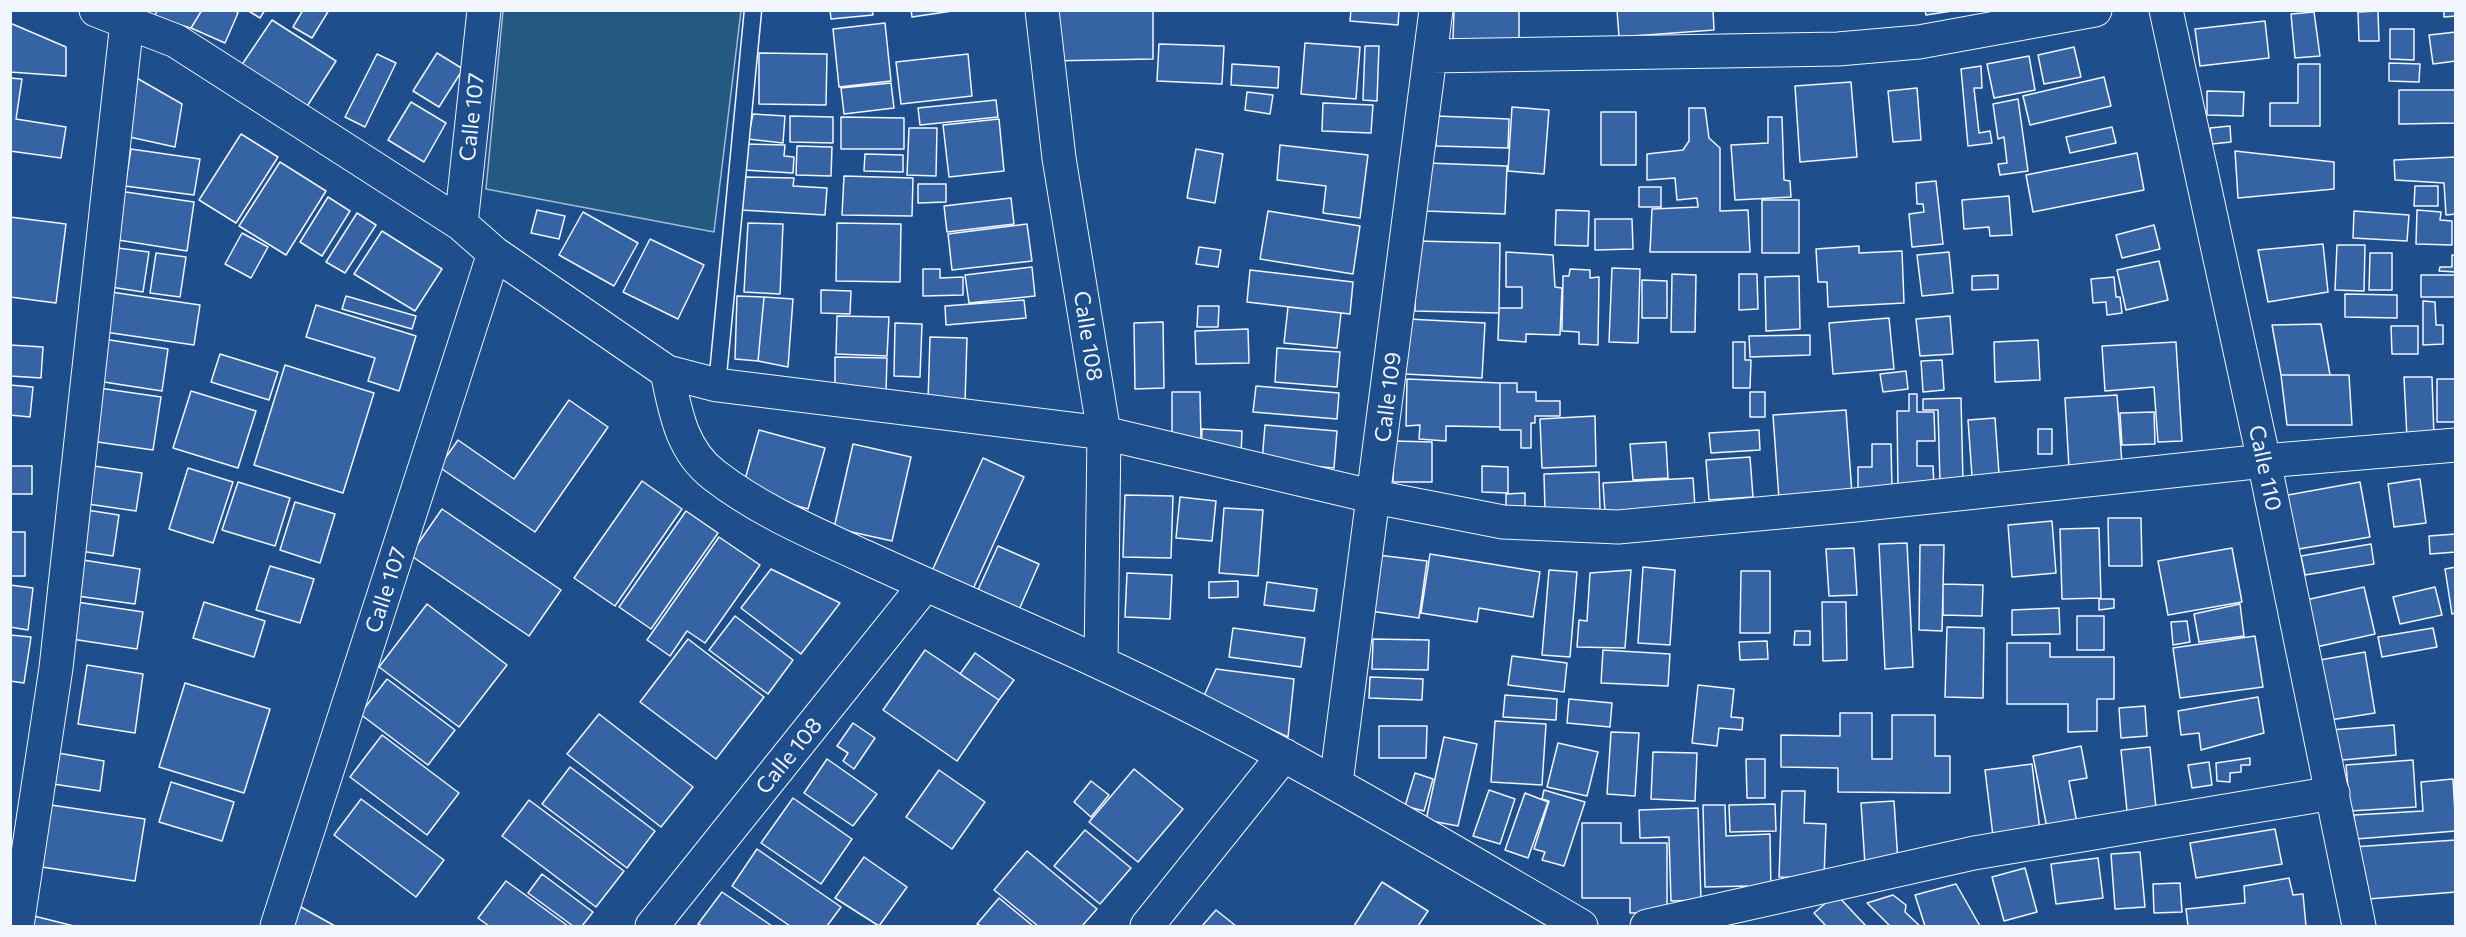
<!DOCTYPE html>
<style>
body{margin:0}
#map{position:relative;width:2466px;height:937px;overflow:hidden;background:#1f4e8c;font-family:Commissioner,sans-serif}
canvas{display:block}
.frame{position:absolute;inset:0;border:12px solid #f2f6ff;pointer-events:none}
</style>
<div id="map">
<canvas width="2466" height="937"></canvas>
<div class="frame"></div>
</div>
<script>
const ctx = document.querySelector('canvas').getContext('2d');
ctx.lineJoin = 'round';
function fillPath(path, color) { ctx.fillStyle = color; ctx.fill(path, 'evenodd'); }
function trace(path, color, width, dash) { ctx.strokeStyle = color; ctx.lineWidth = width; ctx.lineCap = dash ? 'butt' : 'round'; ctx.setLineDash(dash || []); ctx.stroke(path); }
function label(font, color, halo, rows, align = 'center') {
  ctx.font = font + ' Commissioner,sans-serif'; ctx.lineWidth = 4.5; ctx.setLineDash([]); ctx.textBaseline = 'middle'; ctx.strokeStyle = halo; ctx.fillStyle = color; for (const [text, x, y, turn = 0] of rows) {
    ctx.save(); ctx.translate(x, y); ctx.rotate((+turn || 0) * Math.PI / 180); ctx.textAlign = isNaN(turn) ? turn : align; if (halo) ctx.strokeText(text, 0, 0); ctx.fillText(text, 0, 0); ctx.restore();
  }
}
const green = new Path2D(`
 M503,11H741L714,232L486,189Z`);
const building = new Path2D(`
 M157,10H202L191,28L154,18Z
 M202,10H234L238,13L225,43L191,28Z
 M247,10H265L260,18Z
 M303,10H329L312,38L293,27Z
 M830,10H872L873,15L831,19Z
 M911,10H959L912,17Z
 M1351,10H1399L1398,25L1350,21Z
 M1454,10H1519V40L1453,39Z
 M1617,10H1713L1714,30L1619,37Z
 M1925,10H1958L1926,15Z
 M2444,10H2456V16L2444,17Z
 M1048,11H1153V59L1048,61Z
 M2378,11L2379,41H2359L2358,12Z
 M2314,12L2320,56L2295,58L2291,14Z
 M272,20L336,61L306,108L241,66Z
 M2265,21L2269,58L2200,66L2195,29Z
 M10,23L66,47V76L10,72Z
 M885,23L891,81L839,87L833,29Z
 M2390,29H2414V60L2390,59Z
 M2456,32V61L2433,64L2429,35Z
 M1305,43L1360,47L1356,99L1301,94Z
 M1159,44L1224,46L1222,84L1157,81Z
 M1365,46H1379L1377,101L1363,100Z
 M2074,47L2081,77L2044,84L2038,55Z
 M437,53L463,69L439,107L413,91Z
 M759,53L827,54L826,105L759,104Z
 M377,54L396,63L365,127L345,117Z
 M968,54L972,96L901,104L896,62Z
 M2029,56L2035,90L1994,98L1987,64Z
 M2389,63L2420,64L2419,82L2389,81Z
 M1232,64L1279,67L1278,88L1231,85Z
 M2298,64H2320V126H2270V103H2298Z
 M1981,66L1982,88H1974L1979,133L1990,131L1992,143L1968,146L1961,69Z
 M135,77L182,104L175,147L125,136Z
 M2104,77L2111,106L2030,125L2023,96Z
 M10,78L22,79L16,119L66,127L61,158L10,151Z
 M1851,82L1857,157L1800,162L1795,86Z
 M891,83L894,108L844,114L841,88Z
 M1917,88L1921,140L1893,142L1888,91Z
 M2399,90H2456V123L2399,124Z
 M2207,91L2244,92L2243,116L2207,115Z
 M1247,92L1273,95L1270,114L1245,110Z
 M2018,99L2028,171L2000,175L1998,164L2007,163L2004,137L1998,139L1993,104Z
 M996,100L998,117L920,125L918,108Z
 M411,102L446,123L424,162L388,140Z
 M1323,103L1373,105L1371,133L1322,131Z
 M1512,107L1549,110L1544,174L1508,171Z
 M1689,108H1705L1709,138L1720,148V211L1748,210L1750,252H1650L1652,209L1698,207L1697,198L1677,200L1675,178L1647,180V154L1683,150L1689,141Z
 M1601,112H1636V165H1601Z
 M753,114L785,116L783,143L748,139Z
 M790,116L833,117V143L790,142Z
 M1437,116L1509,119L1508,148L1436,146Z
 M841,117L904,118V149H841Z
 M1768,117H1782L1784,180L1790,181L1791,197L1735,200L1731,145L1768,143Z
 M999,119L1004,171L949,177L943,125Z
 M2230,126L2231,142L2212,144L2210,128Z
 M2112,127L2116,143L2070,153L2066,137Z
 M909,128H937L936,176L907,175Z
 M241,134L278,157L236,223L199,200Z
 M746,144L785,145L784,156L794,157L793,173L744,170Z
 M1280,145L1368,155L1360,218L1323,213L1326,186L1277,180Z
 M797,146L832,147L831,176L796,175Z
 M131,149L200,159L194,195L125,186Z
 M1196,149L1223,154L1215,203L1187,198Z
 M2235,151L2334,162V189L2238,198Z
 M2137,153L2144,190L2033,212L2026,175Z
 M865,154L903,155V172L864,171Z
 M2456,157V214L2446,215L2444,183L2395,180L2394,160Z
 M280,162L326,191L286,255L239,226Z
 M1427,163L1507,166L1505,214L1425,211Z
 M844,176L913,178L912,216L842,215Z
 M745,177L794,178L793,186L827,188L825,215L741,210Z
 M1936,181L1943,244L1912,247L1909,214L1924,212L1923,204H1917L1916,183Z
 M918,184H946V202L918,203Z
 M2415,186H2438V206H2414Z
 M1639,187H1661V207H1639Z
 M119,191L194,202L187,251L112,239Z
 M2009,196L2012,235L1990,236L1989,227L1964,229L1962,200Z
 M328,197L350,211L322,256L300,242Z
 M1011,198L1014,224L947,232L944,206Z
 M1762,200H1799V253H1762Z
 M537,210L565,216L559,239L531,233Z
 M1556,210L1589,211L1588,246L1555,245Z
 M2417,210L2441,212L2440,220L2452,221V245L2416,244Z
 M1268,211L1360,226L1353,274L1260,259Z
 M2354,211L2409,215L2407,241L2353,238Z
 M583,212L638,243L614,286L559,255Z
 M357,213L376,225L345,273L326,262Z
 M10,217L66,224L56,303L10,297Z
 M1595,219H1632L1633,249L1595,250Z
 M748,223L783,224L780,294L744,292Z
 M837,223L901,224L900,282L836,281Z
 M1027,224L1032,261L952,270L948,234Z
 M2154,225L2160,249L2122,258L2116,235Z
 M382,231L442,269L415,311L354,274Z
 M242,233L268,247L251,278L225,264Z
 M650,239L704,265L678,319L623,292Z
 M1416,241L1500,243L1499,313L1415,311Z
 M2323,244L2328,292L2268,302L2258,250Z
 M2337,245H2365L2364,291L2335,290Z
 M1859,246V253L1902,251L1904,303L1828,307L1827,282H1818L1816,249Z
 M110,247L149,252L143,292L104,286Z
 M1199,247L1221,250L1218,267L1196,264Z
 M1506,252L1553,255L1555,287L1562,288L1560,335L1526,334V342L1498,340L1499,308H1522V287H1506Z
 M1949,252L1953,293L1922,296L1917,255Z
 M156,253L186,257L180,297L150,293Z
 M2370,253H2392V290H2369Z
 M2452,255H2456V272L2439,271L2440,267H2452Z
 M2159,261L2168,300L2126,310L2117,270Z
 M1032,267L1035,296L969,303L965,275Z
 M1612,268L1640,269L1638,343L1609,342Z
 M923,269H940V278L963,277V295L923,296Z
 M1570,269L1590,270V278L1599,277L1598,345L1579,344V332L1562,331L1563,276H1569Z
 M1250,270L1353,282L1350,314L1247,302Z
 M1672,274L1696,275L1695,332H1671Z
 M1739,274H1757L1758,309L1739,310Z
 M1998,275V289L1972,290V276Z
 M2421,275H2456V297H2421Z
 M1799,276L1800,329L1766,331L1765,277Z
 M2114,277L2116,297H2120L2122,313L2107,315L2106,302L2093,303L2091,279Z
 M1642,280L1667,281V318H1642Z
 M821,290L851,291L850,314L821,313Z
 M104,291L200,305L194,345L98,331Z
 M2345,294L2397,295V318L2345,317Z
 M346,296L416,316L412,329L342,309Z
 M737,296L764,297L758,361L735,359Z
 M764,297L793,299L788,367L758,361Z
 M1024,300L1026,318L946,325L945,306Z
 M2423,301L2435,302L2436,325H2443V344L2423,345Z
 M316,305L416,336L399,391L368,381L375,358L306,337Z
 M1198,306H1219L1218,327H1197Z
 M1288,307L1341,313L1337,348L1284,343Z
 M837,316L889,317L887,356L836,354Z
 M1950,316L1953,354L1920,356L1916,319Z
 M1889,318L1894,369L1833,374L1829,323Z
 M1408,319L1485,323L1482,378L1405,374Z
 M1163,322L1164,388L1135,389L1134,323Z
 M895,323L922,324L920,377L894,376Z
 M2321,324L2330,375H2281L2272,325Z
 M2391,326H2418V354H2392Z
 M1248,329L1249,363L1196,364L1195,331Z
 M1810,335V355L1750,357L1749,336Z
 M930,337L967,338L965,402L928,401Z
 M97,338L168,349L162,391L91,380Z
 M2038,340L2040,380L1995,382L1994,342Z
 M1733,342H1745V360H1751L1750,388H1733Z
 M2176,342L2182,441L2158,442L2154,387L2105,391L2102,346Z
 M10,345L43,347L41,378L10,376Z
 M1277,348L1340,352L1337,387L1275,382Z
 M220,354L278,372L269,400L211,382Z
 M835,357L887,358L886,391L835,389Z
 M1942,360L1944,390L1923,392L1921,361Z
 M285,365L374,393L343,493L254,465Z
 M1906,371L1908,389L1883,392L1880,374Z
 M2281,375H2349L2352,425H2287Z
 M2404,377H2432L2434,437L2407,438Z
 M1407,379L1500,383V427L1446,426V441L1419,439L1420,425L1406,426Z
 M2437,379H2456V422H2437Z
 M1500,383H1517V392H1536V401H1560V416H1535V423H1531V448H1521V430H1500Z
 M10,385L33,387L30,417L10,415Z
 M1256,386L1339,393L1337,419L1253,412Z
 M92,387L161,397L153,450L84,440Z
 M191,391L256,411L238,468L173,448Z
 M1172,392H1200L1201,440L1172,441Z
 M1750,392H1765V417H1750Z
 M1909,394H1917V412H1934L1935,441H1917V466H1933L1934,486L1898,487L1897,411H1909Z
 M2117,395L2122,464L2069,468L2065,398Z
 M1961,398L1963,482H1940L1938,410H1923V399Z
 M569,400L608,427L535,532L439,467L458,440L514,479Z
 M1846,410L1852,494L1779,499L1773,415Z
 M2154,412L2155,444L2122,445L2120,413Z
 M1595,416L1596,466L1542,468L1540,419Z
 M1995,418L1999,474L1972,476L1968,420Z
 M1265,425L1337,431L1334,468L1262,462Z
 M1202,429L1242,431L1241,456L1201,454Z
 M2038,429H2052V454H2038Z
 M759,430L825,448L808,509L742,490Z
 M1759,430L1760,450L1711,453L1709,433Z
 M1394,441L1432,442V482H1393Z
 M1666,442L1668,478L1633,480L1630,444Z
 M853,444L911,457L892,541L834,528Z
 M1872,444H1891L1892,489H1858V467H1872Z
 M1750,457L1753,497L1709,500L1706,460Z
 M983,458L1024,477L968,600L927,582Z
 M87,465L142,473L136,511L81,503Z
 M10,466H32V494H10Z
 M1482,466L1508,467V493L1482,492Z
 M188,468L233,482L213,543L169,529Z
 M1599,472L1600,509L1545,511L1544,474Z
 M1693,478L1695,507L1605,512L1603,483Z
 M2420,479L2426,523L2394,527L2388,484Z
 M642,481L682,509L615,606L574,578Z
 M238,482L290,498L275,546L222,530Z
 M2360,482L2370,537L2287,551L2277,497Z
 M1525,493V506L1506,507V494Z
 M1125,495L1173,496L1171,558L1123,557Z
 M1180,497L1216,501L1212,541L1176,538Z
 M295,502L335,514L320,563L280,550Z
 M1224,508L1263,510L1258,576L1219,573Z
 M80,509L119,515L113,556L74,550Z
 M442,509L561,590L529,636L410,555Z
 M686,511L718,533L651,629L619,607Z
 M2108,518H2141L2142,566H2109Z
 M2052,521L2056,573L2012,577L2008,525Z
 M2099,528L2101,598L2062,599L2060,529Z
 M10,532H25V576H10Z
 M2456,534V552L2430,554L2429,536Z
 M719,537L760,565L705,643L687,631L670,656L647,640Z
 M1907,543L1913,667L1885,669L1879,544Z
 M2371,544L2374,564L2305,575L2301,556Z
 M1920,545H1944L1942,631L1919,630Z
 M998,546L1039,564L1015,619L973,601Z
 M1854,548L1857,595L1829,596L1826,549Z
 M2232,548L2242,602L2168,615L2158,561Z
 M1430,554L1540,572L1533,617L1479,608L1477,622L1421,613Z
 M1378,555L1427,561L1419,618L1370,611Z
 M83,560L140,569L135,604L77,596Z
 M270,566L314,579L300,623L256,610Z
 M1643,567L1675,570L1670,645L1638,643Z
 M2456,567V613L2452,614L2445,569Z
 M771,569L840,603L801,654L741,608Z
 M1549,570L1577,572L1570,657L1542,655Z
 M1631,570L1625,648L1577,647L1579,620L1587,621L1590,573Z
 M1741,571H1770V633H1740Z
 M1127,573L1172,575L1170,619L1125,617Z
 M1238,581V597L1209,598V582Z
 M1267,582L1317,589L1314,611L1264,605Z
 M1943,584L1983,585L1982,616L1943,615Z
 M10,585L33,588L28,630L10,627Z
 M2364,587L2375,634L2307,649L2297,602Z
 M2435,587L2442,615L2400,624L2393,597Z
 M2099,599H2114V608L2099,610Z
 M70,601L143,612L137,649L65,638Z
 M204,602L265,621L254,657L193,638Z
 M1822,602H1846L1847,660L1823,661Z
 M427,604L507,665L459,727L379,667Z
 M2240,604L2244,636L2199,642L2194,614Z
 M2059,608L2060,634L2012,635V610Z
 M735,616L793,660L768,694L709,650Z
 M2077,616H2104V650H2077Z
 M2187,621L2190,642L2173,645L2171,622Z
 M1947,627L1984,628L1983,698L1945,697Z
 M1233,628L1305,638L1301,667L1229,657Z
 M2433,628L2437,647L2382,657L2378,637Z
 M1795,631H1810V645H1794Z
 M10,635L31,637L24,683L10,681Z
 M2255,636L2263,687L2180,698L2173,648Z
 M688,639L764,697L716,759L640,702Z
 M1373,639L1429,640L1428,670L1372,669Z
 M1767,641L1768,659L1740,660L1739,642Z
 M2007,643H2050V657H2114V699H2097V731L2068,732V704H2007Z
 M925,650L999,700L957,761L883,710Z
 M1603,650L1670,654L1668,686L1601,683Z
 M2365,652L2375,713L2330,720L2320,660Z
 M975,653L1014,680L999,700L960,674Z
 M1512,656L1567,663L1564,692L1508,685Z
 M87,665L143,674L135,733L78,724Z
 M1216,669L1294,679L1288,737L1203,698Z
 M1370,677L1423,679L1422,700L1369,698Z
 M387,679L455,730L428,765L360,714Z
 M185,683L270,709L244,793L159,767Z
 M1698,685L1734,689L1731,717L1743,718L1742,730L1719,728L1717,746L1692,743Z
 M1505,695L1557,699L1556,720L1503,717Z
 M2258,697L2264,733L2201,750L2199,733L2181,735L2178,711Z
 M1569,699L1612,703L1610,727L1567,723Z
 M2145,706L2147,736L2121,738L2119,708Z
 M1840,713H1872V759H1892V715H1935V756H1950V793L1838,792V768L1781,767V735L1840,736Z
 M599,714L693,787L661,827L567,754Z
 M1495,721L1546,724L1542,785L1491,782Z
 M853,723L875,738L854,769L843,761L848,753L837,746Z
 M2394,725L2396,755L2332,761L2330,730Z
 M1379,726H1427L1426,758H1379Z
 M1611,732L1639,733L1635,796L1607,794Z
 M382,735L459,793L427,835L350,777Z
 M1444,737L1477,744L1458,826L1426,820Z
 M1558,743L1598,752L1587,796L1547,787Z
 M2081,746L2087,778L2069,781L2077,823L2047,828L2033,756Z
 M2150,747L2156,808L2127,811L2121,750Z
 M1653,752L1697,753L1695,801L1651,799Z
 M58,753L104,761L100,791L53,784Z
 M2250,758V765H2241V772L2230,773V782L2217,781L2216,763Z
 M827,759L877,794L853,826L804,793Z
 M1746,759H1765V798H1747Z
 M2413,760L2416,807L2350,811L2346,765Z
 M2209,762L2212,785L2192,788L2188,765Z
 M2032,764L2040,831L1993,836L1985,770Z
 M570,767L655,831L627,868L542,804Z
 M1134,769L1183,809L1138,862L1089,822Z
 M939,770L985,802L952,849L906,817Z
 M1415,773L1433,779L1424,811L1405,806Z
 M2453,779L2456,831L2356,839L2354,815L2423,811L2421,782Z
 M1091,781L1109,795L1091,817L1074,802Z
 M171,782L234,802L222,841L159,822Z
 M1489,790L1515,799L1500,844L1473,836Z
 M1544,790L1585,802L1564,866L1542,860L1545,852L1534,849L1549,801L1542,799Z
 M1782,791H1805L1804,823L1826,824L1824,878L1779,877Z
 M1525,793L1548,802L1528,858L1505,850Z
 M793,798L852,839L821,884L761,843Z
 M361,799L444,860L416,897L334,835Z
 M529,800L624,871L596,907L502,836Z
 M1894,801L1898,862L1865,865L1861,803Z
 M1775,804L1776,831L1730,832L1729,805Z
 M51,805L145,819L135,881L42,867Z
 M1703,805H1725L1726,836L1770,834L1771,894H1747V886L1705,887Z
 M1698,808L1701,900L1671,901L1669,837L1640,838L1639,810Z
 M1582,823H1621V843H1667V913H1630V898H1582Z
 M2275,829L2282,864L2196,878L2190,843Z
 M1085,830L1131,868L1100,904L1054,866Z
 M2456,840V892L2356,900L2353,847Z
 M757,849L841,907L827,926H790L732,886Z
 M1027,851L1097,909L1082,926H1038L994,890Z
 M2140,852L2145,907L2115,909L2111,854Z
 M864,857L907,887L879,926L835,898Z
 M2098,858L2103,898L2056,904L2051,864Z
 M2025,868L2037,912L2004,921L1992,877Z
 M542,874L593,912L582,926H573L528,893Z
 M2289,878L2293,895L2303,894L2306,926H2188L2186,909L2245,903L2244,886Z
 M506,881L568,926H489L478,918Z
 M1382,882L1428,911L1418,926H1354Z
 M2180,883L2182,912L2154,913L2153,884Z
 M1956,884L1980,926H1925L1915,895Z
 M722,892L772,926H702L698,924Z
 M1836,894L1866,926H1826L1814,913Z
 M1893,895L1906,905L1905,912L1920,926H1890L1867,903Z
 M999,898L1033,926H981L977,924Z
 M301,907L335,926H289Z
 M1216,910L1236,926H1202Z
 M34,916L74,926H31Z`);
const service = new Path2D(`
 M717,385L753,10`);
const minor = new Path2D(`
 M96,10L176,41L461,224L494,253L667,372L717,385L1104,433L1375,497L1503,522L1618,527L1855,505L2264,461L2456,445
 M1042,10L1059,158L1104,433L1101,663
 M1431,56L1838,49L1919,42L2095,10
 M461,224L484,10
 M667,372C675,410 681,450 714,475C759,510 811,532 863,556C941,592 1021,626 1099,662C1266,739 1423,834 1581,926
 M1336,783L1436,10
 M17,926L56,668L127,22
 M277,926L494,253
 M652,926L925,585
 M1147,926L1284,755
 M1647,926L1974,853L2333,793`);
const tertiary = new Path2D(`
 M2166,10L2264,461L2359,926`);
const streetNames = [
 ["Calle 107",472,117,-84],
 ["Calle 108",1088,336,81],
 ["Calle 109",1388,397,-83],
 ["Calle 110",2265,468,78],
 ["Calle 107",386,590,-72],
 ["Calle 108",789,756,-51]
];
fillPath(green, '#245a82');
trace(green, '#a8bbd7', 1.5);
fillPath(building, '#3563a3');
trace(building, '#f2f6ff', 1.5);
trace(service, '#f2f6ff', 19);
trace(minor, '#f2f6ff', 35);
trace(tertiary, '#f2f6ff', 35);
trace(service, '#1f4e8c', 16);
trace(minor, '#1f4e8c', 33);
trace(tertiary, '#1f4e8c', 33);
label('22px', '#f2f6ff', '#1f4e8c', streetNames);
</script>
